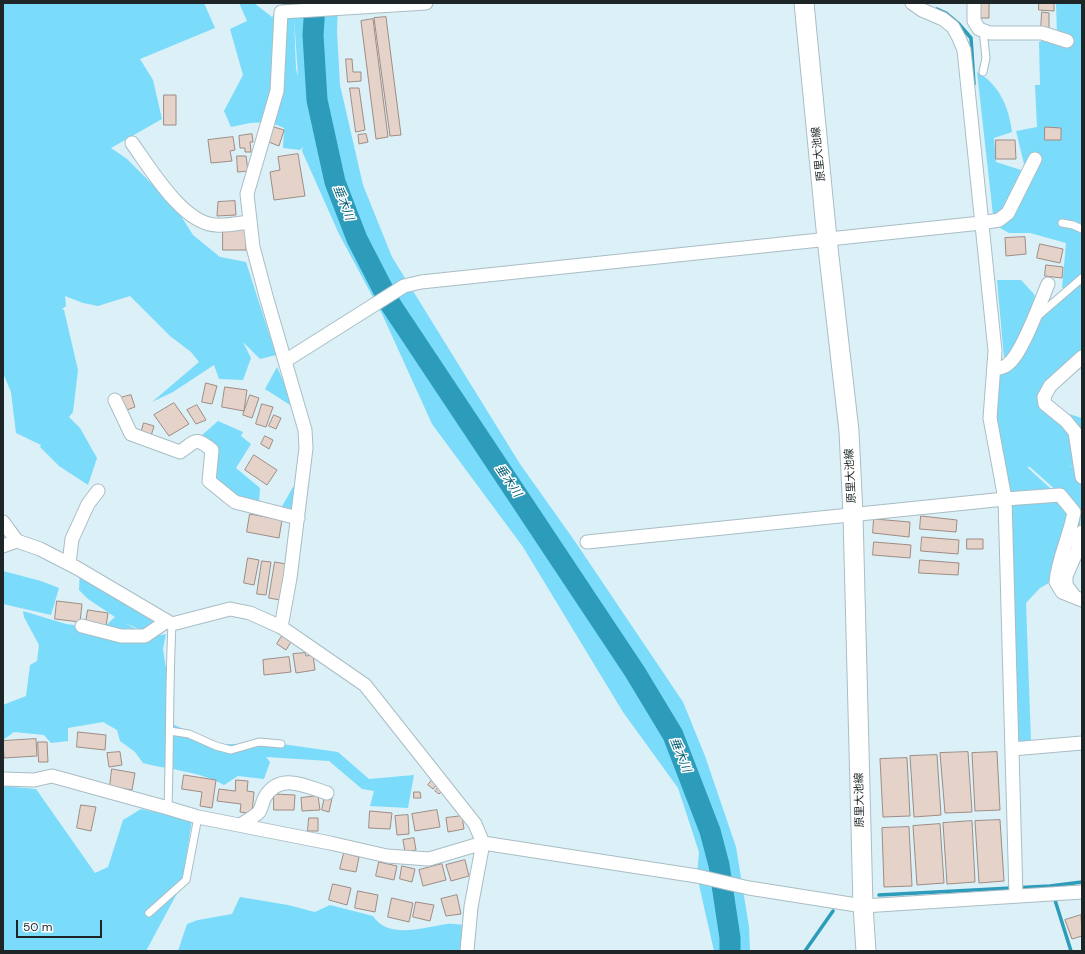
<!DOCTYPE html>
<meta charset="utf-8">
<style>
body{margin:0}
#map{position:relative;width:1085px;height:954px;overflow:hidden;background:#dbf0f7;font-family:"DM Sans",sans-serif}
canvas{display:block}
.frame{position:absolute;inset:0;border:4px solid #1d2527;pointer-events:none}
.scale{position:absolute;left:16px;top:920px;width:86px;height:18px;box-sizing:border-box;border:2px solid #1d2527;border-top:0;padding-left:5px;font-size:12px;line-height:14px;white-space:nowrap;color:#1d2527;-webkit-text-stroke:3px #fff;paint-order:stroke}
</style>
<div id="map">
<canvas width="1085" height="954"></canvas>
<div class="frame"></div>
<div class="scale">50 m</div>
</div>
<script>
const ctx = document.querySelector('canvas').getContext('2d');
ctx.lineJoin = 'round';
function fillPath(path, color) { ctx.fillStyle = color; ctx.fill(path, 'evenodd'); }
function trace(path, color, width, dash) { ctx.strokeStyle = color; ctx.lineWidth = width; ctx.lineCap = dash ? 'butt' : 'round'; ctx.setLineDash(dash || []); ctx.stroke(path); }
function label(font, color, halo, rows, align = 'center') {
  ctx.font = font + ' "DM Sans","Noto Sans JP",sans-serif'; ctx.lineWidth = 3; ctx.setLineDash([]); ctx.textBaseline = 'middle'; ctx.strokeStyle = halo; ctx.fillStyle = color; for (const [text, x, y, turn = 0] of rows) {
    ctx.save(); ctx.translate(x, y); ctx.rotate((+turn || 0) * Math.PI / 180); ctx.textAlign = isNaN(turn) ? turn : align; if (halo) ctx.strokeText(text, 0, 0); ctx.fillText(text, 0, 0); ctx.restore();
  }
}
const green = new Path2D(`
 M3,3H204L215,28L140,59L153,80L162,119L111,148L127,159L154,186L181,216L193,235L220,257L246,262L276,355L260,359L243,342L251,358L243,380L219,379L214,365L173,392L152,402L199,362L191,352L170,336L130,296L98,306L83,303L65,296L66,306L62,309L64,310L78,370L73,412L69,417L80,428L97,458L88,485L59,466L40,447L41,445L16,433L11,392L3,373Z
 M239,3H254L272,17L284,3H338L337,32L340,85L363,185L392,257L520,464L574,540L683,702L705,756L736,847L749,927L750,951H714L697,876L699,852L678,788L623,712L523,547L432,424L383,316L339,234L302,151L303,147L300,150L283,148L284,128L270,122L250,123L231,127L224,111L243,75L230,29L247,21ZM294,18L298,76L296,69Z
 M1056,3H1082V358L1044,397L1043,406L1082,418V468L1080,466L1067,467H1081C1083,489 1083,511 1079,532L1073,529L1056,579L1040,588L1026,603L1031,742L1015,743L1008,598L990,418L997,371L1010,364L1041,301L1050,300L1065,289L1075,287L1062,288L1066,243L1030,233H1009L1000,228L1012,213L1024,164L1016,131L1037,127L1035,85H1040L1039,42L1057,35ZM1027,467H1030L1067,500L1051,489Z
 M977,72C999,84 1009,107 1012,132L994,138L996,162L1021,170L1005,210L993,215Z
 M997,280H1021L1034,294L1036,302L1014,352L1004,358Z
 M277,367L293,403L290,405L265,389Z
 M218,421L243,432L241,436L251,444L236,468L260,488L259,503L233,496L209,481L215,449L201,436Z
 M296,486L295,513L281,508L293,487Z
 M80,569L158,621L145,632L125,623C139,631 149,638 166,634L163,649L169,688L166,721L207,740L224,744H282L338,752L369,779L414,775L408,808L370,806L374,791L362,789L329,761L266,757L270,762L264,779L238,776L224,785C199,771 170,770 143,763L135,752L120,741L117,730L103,722L68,728V741L51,743L44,735L14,732L3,740V705L26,696L30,665L37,661L39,645L24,617L23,611L66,624L102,629L115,617L88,599L79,590Z
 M3,571L41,581L59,588L51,615L3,604Z
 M3,786L36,789L95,873L108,867L123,820L141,809L192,820L182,884L146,951H3Z
 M240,897L288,905L315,912L330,905L373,916C388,940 424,927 447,924C453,923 460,925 466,925L465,951H178L187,924L198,920L232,914Z`);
const stream = new Path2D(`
 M937,9L946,13L958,23L971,38L974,84
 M879,895L1050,886L1082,882
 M1054,897L1071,951
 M805,951L833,911`);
const river = new Path2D(`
 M315,3L313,35L317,100L335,182L357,239L391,305L635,672L673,735L710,831L719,865L730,938V951`);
const building = new Path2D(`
 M980,3H989V18H980Z
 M1039,3H1054V11L1039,10Z
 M1042,12L1049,13V30H1041Z
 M386,17L401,135L390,136L374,18Z
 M373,19L388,137L376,139L361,21Z
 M346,59H352L353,72H361V81L348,82Z
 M350,88H359L365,130L356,132Z
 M164,95H176V125H164Z
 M271,126L284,130L279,146L266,141Z
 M1045,127L1061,128V140H1045Z
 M252,134L253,142H250L251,152H245V148H240L239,136Z
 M366,134L368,142L359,144L358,135Z
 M233,137L235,150L230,151L232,161L211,163L208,140Z
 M996,140H1015L1016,159H996Z
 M298,154L305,196L274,200L270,172L280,170L278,157Z
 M237,156H246L248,171L238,172Z
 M235,201L236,215L217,216L218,202Z
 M223,229H246V250H223Z
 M1025,237L1026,254L1006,256L1005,238Z
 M1040,244L1063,249L1060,263L1037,258Z
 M1046,265L1063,267L1062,278L1045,276Z
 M206,383L217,386L212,404L202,402Z
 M225,387L247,390L244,411L222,407Z
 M131,395L135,407L124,411L120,398Z
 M250,395L259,398L252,418L243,415Z
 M174,403L189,424L169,436L154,415Z
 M262,404L273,407L266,427L256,424Z
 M197,405L206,420L196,424L187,410Z
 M274,415L281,418L276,429L269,426Z
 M144,423L154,426L151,436L141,433Z
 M265,436L273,440L269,449L261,444Z
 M254,455L277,470L267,485L245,470Z
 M250,514L282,520L279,538L247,532Z
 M921,516L957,520L956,532L920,529Z
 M874,519L910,522L909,537L873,533Z
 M922,537L959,540L958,554L921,551Z
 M967,539H983V549H967Z
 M874,542L911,545L910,558L873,555Z
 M248,558L259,560L254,585L244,583Z
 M920,560L959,563L958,575L919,573Z
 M262,561L271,562L266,595L257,594Z
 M275,562L286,564L280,600L269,598Z
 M57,601L82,604L80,622L55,619Z
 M88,610L108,613L106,626L86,622Z
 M282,636L291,642L286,650L277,644Z
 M305,653L306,656L313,655L315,670L296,673L293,654Z
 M289,657L291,672L264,675L263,660Z
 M78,732L106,735L105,750L77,747Z
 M36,739L37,756L4,758L3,741Z
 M38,742H47L48,762H39Z
 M120,752L122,765L109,767L107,753Z
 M968,752L972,812L945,813L940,753Z
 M997,752L1000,810L975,811L972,753Z
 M937,755L941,815L914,817L910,756Z
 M907,758L910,816L883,817L880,759Z
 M112,769L135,773L132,790L110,786Z
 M184,775L216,780L212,808L200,806L202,792L182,789Z
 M433,779L438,783L433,789L428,785Z
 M236,780L248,781L247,791L254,792L252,814L240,812L241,804L217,801L219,789L235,791Z
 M439,787L442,791L439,794L435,791Z
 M414,792H420L421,798H414Z
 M274,794L295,795L294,810H274Z
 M318,796L320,810L302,811L301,798Z
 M325,797L332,798L329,812L322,810Z
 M81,805L96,807L91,831L77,828Z
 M437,810L440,827L415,831L412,814Z
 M370,811L392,813L390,829L369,828Z
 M408,815L409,834L397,835L395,816Z
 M462,816L464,829L448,832L446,818Z
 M309,818H318V831H308Z
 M1000,820L1004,881L979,883L975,821Z
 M972,821L975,882L947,884L943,823Z
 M940,824L944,883L917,885L913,826Z
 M909,827L912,886L884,887L882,828Z
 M414,838L416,850L405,852L403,840Z
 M344,853L359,857L356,872L340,869Z
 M465,860L469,876L451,881L446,865Z
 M379,862L397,866L394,880L376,876Z
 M442,864L446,880L423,886L419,870Z
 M402,866L415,869L412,882L400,879Z
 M333,884L351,888L347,905L329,900Z
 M358,891L378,895L375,912L355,908Z
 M457,895L461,914L446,916L441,899Z
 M392,898L413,903L409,922L388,917Z
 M416,902L434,905L430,921L413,917Z
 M1081,915L1082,936L1072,939L1065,920Z`);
const lane = new Path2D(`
 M983,72L986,58L983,30
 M1062,223L1073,225L1082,229
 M1039,315L1082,278
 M170,731L189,734L216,746L231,750L259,742L281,744
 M168,808C170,746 169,685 172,624
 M149,913L186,880L198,817`);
const street = new Path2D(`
 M912,3L922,10L943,19L953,27L959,38L964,50L995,351L990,418L1005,499L1016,896
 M974,3V21L979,29L990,33H1042L1067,41
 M132,143C150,168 183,224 216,225C227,226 240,223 250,222
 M1082,357L1050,386L1044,397L1045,404L1066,421L1075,432L1082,477
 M285,361L404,286L421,282L981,223L999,220L1008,213L1035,159
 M994,369C1000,368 1004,368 1008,364C1022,354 1040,303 1048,284
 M115,400L131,434L180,452C196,441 195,436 212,450L209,481L235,502L298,518
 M3,522L17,541L40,549L77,568L172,624L230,609L250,613L281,627L365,685L475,824L483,843L471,907L467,951
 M587,542L1005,499L1060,495L1074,512C1070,536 1058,558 1056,582L1062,592L1082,600
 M3,546L17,541
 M69,563L72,539L88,504L98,491
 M1074,596L1066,585V576L1077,551L1082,532
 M82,626L121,636H145L167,621
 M281,627L290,578L306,448L305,430L266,296L253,247L247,194L277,91L281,12L426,3
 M1012,749L1082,743
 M3,779L34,780L52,776L168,808L198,817L330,843L387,856L429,859L483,843L697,876L749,888L863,906L1082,892
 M241,825C246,821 254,817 259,812C262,808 262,802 265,797C280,772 305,786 327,793`);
const secondary = new Path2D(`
 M804,3L827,239L849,431L853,515L863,906L866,951`);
const streetNames = [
 ["原里大池線",819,154,-96],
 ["原里大池線",851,476,-93],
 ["原里大池線",860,800,-91]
];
const waterNames = [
 ["垂木川",343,203,69],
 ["垂木川",508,481,56],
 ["垂木川",680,755,68]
];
fillPath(green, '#7bdbfa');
trace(stream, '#2d9bba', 3.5);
trace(river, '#2d9bba', 21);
fillPath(building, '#e5d2c9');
trace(building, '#9e8c84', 1);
trace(lane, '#a9bdc5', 9);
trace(street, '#a9bdc5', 15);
trace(secondary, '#a9bdc5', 21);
trace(lane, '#fff', 7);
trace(street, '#fff', 13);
trace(secondary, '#fff', 19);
label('11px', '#1d2527', '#fff', streetNames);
label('italic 12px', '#076076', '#fff', waterNames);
</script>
